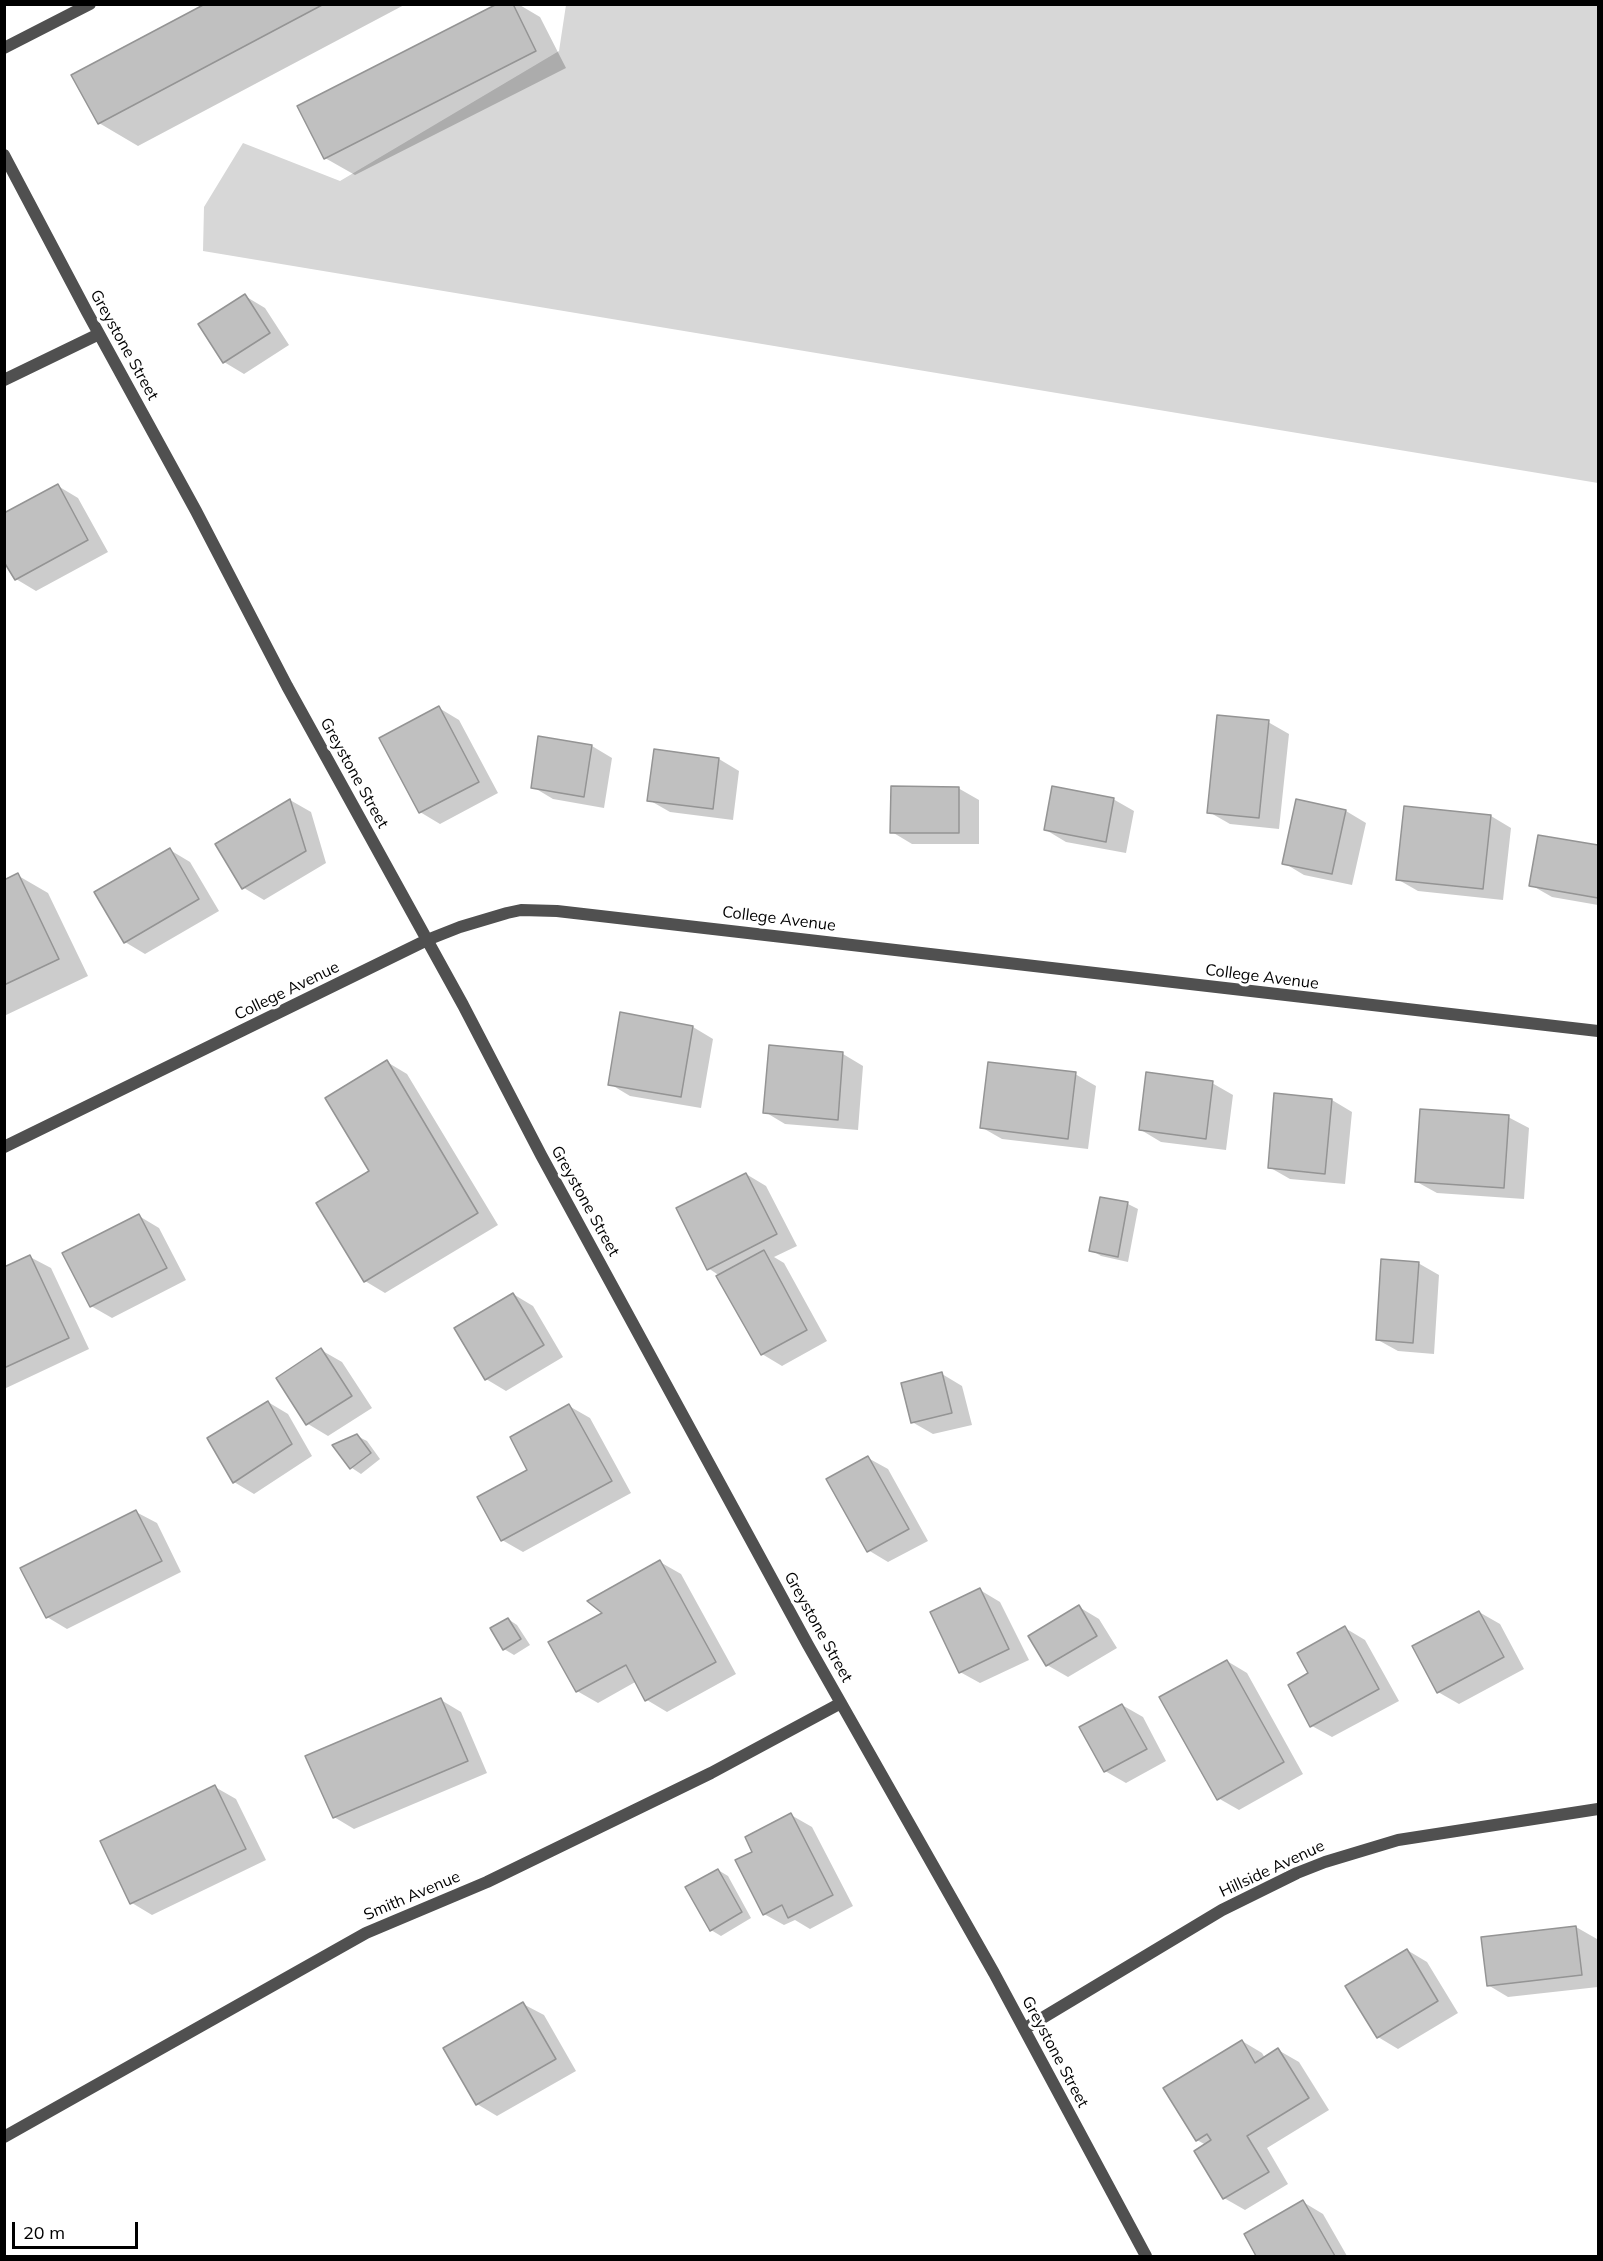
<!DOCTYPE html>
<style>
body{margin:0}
#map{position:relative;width:1603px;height:2261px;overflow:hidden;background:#fff;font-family:Mulish,sans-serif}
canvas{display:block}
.frame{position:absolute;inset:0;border:6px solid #000;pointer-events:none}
.scale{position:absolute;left:12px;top:2222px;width:126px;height:27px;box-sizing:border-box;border:3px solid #000;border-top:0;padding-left:8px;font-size:18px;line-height:21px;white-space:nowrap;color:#000;-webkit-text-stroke:4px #fff;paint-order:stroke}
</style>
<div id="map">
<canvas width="1603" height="2261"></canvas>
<div class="frame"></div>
<div class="scale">20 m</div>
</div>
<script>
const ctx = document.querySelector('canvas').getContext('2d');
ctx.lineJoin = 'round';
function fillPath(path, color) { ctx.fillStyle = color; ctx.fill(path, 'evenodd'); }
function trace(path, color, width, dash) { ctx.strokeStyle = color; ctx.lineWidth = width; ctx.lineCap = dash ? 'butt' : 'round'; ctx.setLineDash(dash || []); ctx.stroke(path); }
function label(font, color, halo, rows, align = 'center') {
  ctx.font = font + ' Mulish,sans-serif'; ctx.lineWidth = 6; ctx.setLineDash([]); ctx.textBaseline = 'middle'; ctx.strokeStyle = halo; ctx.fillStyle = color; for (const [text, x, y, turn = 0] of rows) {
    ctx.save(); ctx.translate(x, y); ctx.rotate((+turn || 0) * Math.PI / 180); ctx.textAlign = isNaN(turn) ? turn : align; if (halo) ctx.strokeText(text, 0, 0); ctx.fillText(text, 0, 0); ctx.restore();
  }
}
const green = new Path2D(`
 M566,5H1598V483L203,251L204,207L243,143L340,181L559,51Z`);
const shadow = new Path2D(`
 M208,4H406L138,146L99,123Z
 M500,4H518L540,17L566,68L355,175L325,158Z
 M245,296L265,308L289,345L244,374L224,362Z
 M58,486L78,498L108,552L36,591L16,579Z
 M439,708L459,720L498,793L440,824L420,812Z
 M1268,722L1289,734L1279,829L1230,824L1209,812Z
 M592,746L612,758L604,808L553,799L533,787Z
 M719,759L739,771L733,820L670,812L649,800Z
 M958,788L979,800V844H912L892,832Z
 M1113,799L1134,811L1126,853L1066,842L1046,830Z
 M290,800L311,812L326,863L264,900L244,888Z
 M1297,801L1346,811L1366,823L1352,885L1304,875L1284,863Z
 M1491,816L1511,828L1503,900L1418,891L1397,879Z
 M1539,837L1598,847V905L1552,897L1531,885Z
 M170,850L190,862L219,911L145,954L125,942Z
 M17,875L48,893L88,976L4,1016V881Z
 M693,1027L713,1039L701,1108L630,1096L610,1084Z
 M843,1054L863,1066L858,1130L785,1124L765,1112Z
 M387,1062L407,1074L498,1225L385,1293L365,1281L371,1172Z
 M1075,1074L1096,1086L1088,1149L1002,1139L981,1127Z
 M1212,1083L1233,1095L1226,1150L1161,1142L1141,1130Z
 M1332,1100L1352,1112L1345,1184L1290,1179L1269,1167Z
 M1508,1117L1529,1128L1524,1199L1437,1193L1417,1182Z
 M746,1174L766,1186L797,1246L774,1257L784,1263L827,1341L782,1366L762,1354L720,1276L708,1268Z
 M1101,1198L1128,1204L1138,1209L1128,1262L1101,1256L1091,1250Z
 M139,1216L159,1228L186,1280L112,1318L91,1306Z
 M30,1257L51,1268L89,1349L4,1389V1269Z
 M1418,1263L1439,1275L1434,1354L1398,1351L1378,1340Z
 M513,1294L533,1306L563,1357L506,1391L486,1379Z
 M321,1350L342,1362L372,1408L328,1436L308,1424Z
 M942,1374L962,1386L972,1425L933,1434L912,1422Z
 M268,1402L288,1414L312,1456L254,1494L234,1482Z
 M569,1406L590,1418L631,1493L523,1552L502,1540L479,1497L529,1470Z
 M357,1436L367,1441L380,1459L361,1474L352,1468Z
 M868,1458L888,1469L928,1541L888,1562L868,1550Z
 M136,1512L157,1523L181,1572L67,1629L47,1617Z
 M660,1562L681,1574L736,1674L667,1712L647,1700L637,1681L598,1703L577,1691L604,1613Z
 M980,1590L1000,1602L1029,1660L980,1683L960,1672Z
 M1079,1607L1099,1619L1117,1648L1068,1677L1047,1665L1030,1637Z
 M1479,1612L1500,1624L1524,1669L1459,1704L1438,1692Z
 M508,1619L517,1625L530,1645L514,1655L504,1649Z
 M1345,1628L1365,1640L1399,1701L1332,1737L1312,1726L1310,1674Z
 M1227,1661L1247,1673L1303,1774L1239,1810L1218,1798Z
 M441,1700L461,1712L487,1773L354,1829L334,1817Z
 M1122,1705L1143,1717L1166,1761L1126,1783L1105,1771Z
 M215,1787L236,1799L266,1860L152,1915L132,1903L102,1842Z
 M791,1815L812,1827L853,1906L810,1929L795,1920L784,1925L764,1914L754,1852Z
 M718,1870L728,1876L751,1918L721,1936L711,1930Z
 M1576,1927L1597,1939L1598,1987L1508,1997L1488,1985Z
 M1407,1950L1427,1962L1458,2013L1398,2049L1378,2037Z
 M523,2004L544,2015L576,2071L497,2116L477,2104Z
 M1242,2041L1262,2053L1265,2058L1278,2050L1299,2062L1329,2110L1267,2148L1288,2184L1245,2210L1224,2198L1206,2145L1197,2140Z
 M1303,2202L1323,2214L1347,2256H1258L1246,2235Z`);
const building = new Path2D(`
 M205,4H324L98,124L71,75Z
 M497,4H513L536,51L324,159L297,106Z
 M245,294L270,333L223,363L198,324Z
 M58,484L88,540L15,580L4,562V513Z
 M439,706L479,782L419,813L379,738Z
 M1217,715L1269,720L1259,818L1207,813Z
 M538,736L592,745L584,797L531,788Z
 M654,749L719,758L713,809L647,801Z
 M891,786L959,787V833H890Z
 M1052,786L1114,798L1106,842L1044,830Z
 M290,799L306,851L242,889L215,844Z
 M1296,799L1346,810L1332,874L1282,864Z
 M1404,806L1491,815L1483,889L1396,880Z
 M1538,835L1598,845V898L1529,886Z
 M170,848L199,899L124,943L94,892Z
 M18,873L59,959L4,985V880Z
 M620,1012L693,1026L681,1097L608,1085Z
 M769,1045L843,1052L838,1120L763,1113Z
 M387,1060L478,1213L364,1282L316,1203L369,1171L325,1098Z
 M988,1062L1076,1072L1068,1139L980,1128Z
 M1146,1072L1213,1081L1206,1139L1139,1130Z
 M1274,1093L1332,1099L1325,1174L1268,1168Z
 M1420,1109L1509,1115L1504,1188L1415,1182Z
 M746,1173L777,1234L707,1270L676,1208Z
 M1100,1197L1128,1202L1118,1257L1089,1251Z
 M139,1214L167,1268L90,1307L62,1253Z
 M764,1250L807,1330L761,1355L716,1276Z
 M30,1255L69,1338L4,1368V1267Z
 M1381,1259L1419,1262L1413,1343L1376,1340Z
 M513,1293L544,1345L485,1380L454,1328Z
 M321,1348L352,1396L306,1425L276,1378Z
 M942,1372L952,1413L911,1423L901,1383Z
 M268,1401L292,1444L233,1483L207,1438Z
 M569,1404L612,1481L501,1541L477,1497L527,1470L510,1437Z
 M357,1434L371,1453L350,1469L332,1445Z
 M868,1456L909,1529L867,1552L826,1479Z
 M136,1510L162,1561L46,1618L20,1568Z
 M660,1560L716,1662L645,1701L626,1665L576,1692L548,1642L602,1613L587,1601Z
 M980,1588L1009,1649L959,1673L930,1612Z
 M1079,1605L1097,1636L1046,1666L1028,1636Z
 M1479,1611L1504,1657L1437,1693L1412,1646Z
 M508,1618L521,1639L503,1650L490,1628Z
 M1345,1626L1379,1689L1310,1727L1288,1685L1308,1673L1297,1653Z
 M1227,1660L1284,1762L1217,1800L1159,1697Z
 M441,1698L468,1761L333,1818L305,1756Z
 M1122,1704L1147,1749L1104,1772L1079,1727Z
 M215,1785L246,1849L130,1904L100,1841Z
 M791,1813L833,1895L788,1918L782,1905L763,1915L735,1860L752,1852L745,1837Z
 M718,1869L742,1912L710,1931L685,1887Z
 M1576,1926L1582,1975L1487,1986L1481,1937Z
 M1407,1949L1438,2001L1377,2038L1345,1986Z
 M523,2002L556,2059L476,2105L443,2048Z
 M1242,2040L1255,2063L1278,2048L1309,2098L1247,2136L1269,2172L1223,2199L1194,2151L1211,2140L1207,2134L1196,2141L1163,2088Z
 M1303,2200L1335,2256H1256L1244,2234Z`);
const lane = new Path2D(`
 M4,48L90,4`);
const street = new Path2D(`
 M4,155L87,312L196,511L287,686L463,1005L541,1155L808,1645L994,1973L1146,2256
 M4,380L99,334
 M4,1147L427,940L460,927L507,913L521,910L557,911L1598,1031
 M1024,2029L1222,1910L1297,1873L1325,1862L1398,1840L1598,1809
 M4,2137L366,1933L487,1882L711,1773L841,1703`);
const streetNames = [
 ["Greystone Street",124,345,61],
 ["Greystone Street",354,773,61],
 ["College Avenue",779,919,7],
 ["College Avenue",1262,977,7],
 ["College Avenue",287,991,-26],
 ["Greystone Street",585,1201,61],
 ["Greystone Street",818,1627,61],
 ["Hillside Avenue",1272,1869,-25],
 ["Smith Avenue",412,1896,-23],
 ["Greystone Street",1055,2052,62]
];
fillPath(green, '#d7d7d7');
fillPath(shadow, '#0003');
fillPath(building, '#c0c0c0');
trace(building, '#949494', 1.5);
trace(lane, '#505050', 12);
trace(street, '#505050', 12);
label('16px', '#000', '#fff', streetNames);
</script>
